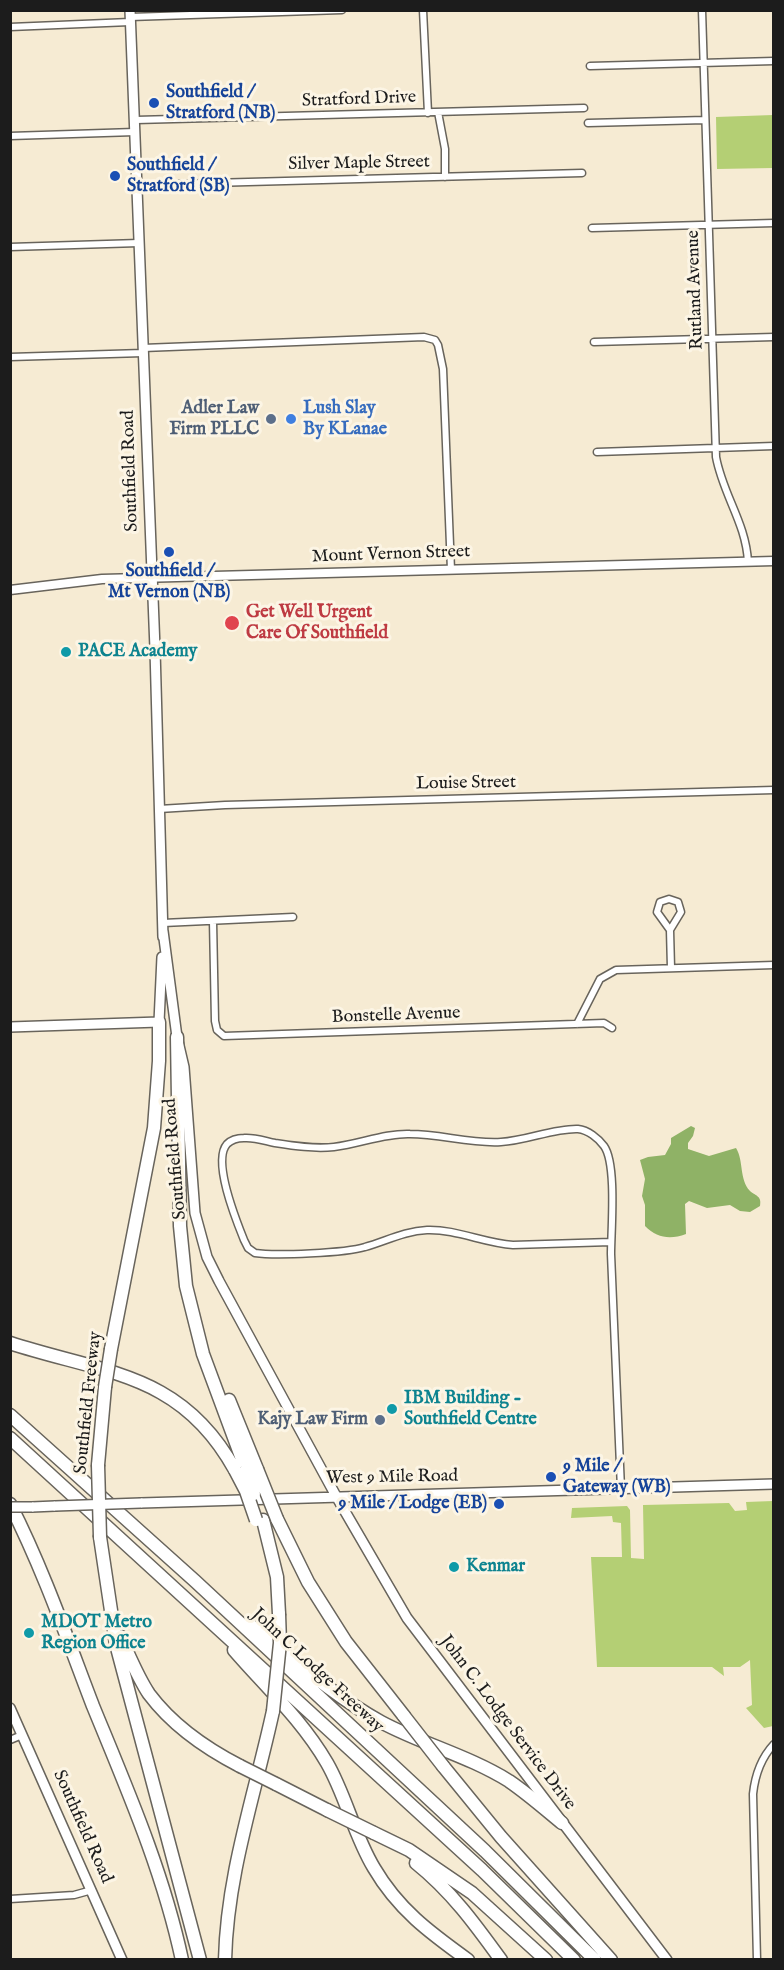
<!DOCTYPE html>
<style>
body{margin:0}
#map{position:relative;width:784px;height:1970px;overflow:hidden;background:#f6ebd3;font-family:"IM FELL English",serif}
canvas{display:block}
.frame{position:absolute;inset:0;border:12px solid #1c1c1c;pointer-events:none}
</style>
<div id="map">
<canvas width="784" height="1970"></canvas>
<div class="frame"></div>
</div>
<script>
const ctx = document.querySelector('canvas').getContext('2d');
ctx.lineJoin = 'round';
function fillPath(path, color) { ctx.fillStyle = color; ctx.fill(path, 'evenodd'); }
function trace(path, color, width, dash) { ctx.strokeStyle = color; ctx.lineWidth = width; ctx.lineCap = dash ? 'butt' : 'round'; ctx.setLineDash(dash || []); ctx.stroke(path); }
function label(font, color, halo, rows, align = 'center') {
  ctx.font = font + ' "IM FELL English",serif'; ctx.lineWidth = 6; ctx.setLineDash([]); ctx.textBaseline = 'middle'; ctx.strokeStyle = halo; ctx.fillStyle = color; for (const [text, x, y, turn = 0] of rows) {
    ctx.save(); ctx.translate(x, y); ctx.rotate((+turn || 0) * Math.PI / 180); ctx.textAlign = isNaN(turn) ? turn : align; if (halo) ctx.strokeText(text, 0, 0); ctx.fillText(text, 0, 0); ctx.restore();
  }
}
const green = new Path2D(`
 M773,115V168L717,169L716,117Z
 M773,1501V1726L764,1728L746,1708L752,1705L750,1660L740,1667H723L724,1676L712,1667H597L591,1557H622L621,1523L613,1522L612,1516L571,1518L572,1508L627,1506L630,1510L631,1558L644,1559L643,1505L729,1503L735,1511L747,1510L746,1502Z`);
const forest = new Path2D(`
 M691,1126L695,1128L693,1136L688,1143V1149L709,1156L736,1148C744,1161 739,1179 750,1191C756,1196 762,1196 760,1206L750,1212L740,1211L730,1205L707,1208L689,1201L685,1204L686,1234C670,1240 657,1238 645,1226V1205L642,1196L645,1179L640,1160L648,1157L665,1155L671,1144V1138Z`);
const minor = new Path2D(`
 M423,10L428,113
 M702,10L716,457C723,495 746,523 748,562
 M130,17L342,10
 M10,27L130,22
 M590,66L774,61
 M438,112L445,149V177
 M136,120L584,108
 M588,123L705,120
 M10,136L135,132
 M137,185L582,173
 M592,228L774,223
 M10,247L139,243
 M594,342L774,337
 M143,348L424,337L435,340L438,345L443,369L451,570
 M10,357L143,353
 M597,452L774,446
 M159,809L225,805L774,790
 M213,921L215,1021L217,1030L224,1036L604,1023L612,1028
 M163,923L293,917
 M670,930L657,912L660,902L669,899L678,902L681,912L670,930L671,968
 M577,1024L600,979L616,970L774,965
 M611,1242L513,1245C484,1243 456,1229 427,1230C405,1231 386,1241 365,1247C346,1253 275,1256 255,1253L248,1248L244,1240C236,1220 212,1161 227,1144C231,1140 237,1138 244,1138C254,1137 265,1141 275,1143C294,1146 314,1149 334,1147C360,1144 385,1133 410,1134C441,1134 470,1144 501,1142C526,1141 554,1128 578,1129C588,1130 598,1138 604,1146C617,1164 611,1231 611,1254L621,1489
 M10,1740L22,1735
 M10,1899L74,1895L92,1890
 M757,1960L753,1794C755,1775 761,1758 774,1744`);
const tertiary = new Path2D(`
 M10,590L102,579L774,561`);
const secondary = new Path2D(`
 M130,10L155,649L163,937
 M163,931L177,1037L184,1067L195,1213L207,1257L219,1281L336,1496L407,1618L667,1960
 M10,1027L159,1022L162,957
 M141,1503L774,1484
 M32,1507L55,1506
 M10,1708L122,1960`);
const motorway = new Path2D(`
 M177,1037L180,1226L186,1286L203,1354L246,1470
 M10,1343C105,1374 181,1372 235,1470
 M111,1349L154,1128L159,1061V1022
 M229,1400L257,1469
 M10,1415L195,1581L485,1851L595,1960
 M10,1438L482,1870L574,1960
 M98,1465L105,1387
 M10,1504C43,1569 67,1638 93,1706C127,1789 163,1871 182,1960
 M277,1519L308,1582L346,1642L404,1716
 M263,1520L277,1577L279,1614
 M100,1537L116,1644L200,1960
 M249,1624C292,1658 332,1695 381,1722C422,1744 469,1756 509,1781C528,1794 545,1809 562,1823
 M120,1636C129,1655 137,1676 149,1694C173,1726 205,1748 240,1766
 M234,1650C266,1687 302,1720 327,1763C346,1796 354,1835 374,1868C398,1909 429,1932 468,1960
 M443,1766L501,1837L611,1960
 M276,1784L327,1810
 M374,1833L409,1850L472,1893L546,1960
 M416,1863C451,1891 475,1924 501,1960
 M225,1960C227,1874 255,1794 273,1711`);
const secondaryBridge = new Path2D(`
 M55,1506L141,1503
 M10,1507H32`);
const motorwayBridge = new Path2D(`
 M105,1387L111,1349
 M98,1465L100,1537
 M257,1469L277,1519
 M235,1470L246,1491L256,1520
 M246,1470L254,1494
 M273,1711L280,1643L279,1614
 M404,1716L443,1766
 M240,1766L276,1784
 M327,1810L374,1833`);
const markers = [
 [154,103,6,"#1a4fb4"],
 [115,176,6,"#1a4fb4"],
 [271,419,6,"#5c6f8a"],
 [291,419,6,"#3f7fe0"],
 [169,552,6,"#1a4fb4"],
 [232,623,8,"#e0444e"],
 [66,652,6,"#0f9aa8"],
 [392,1409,6,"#0f9aa8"],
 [380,1420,6,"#5c6f8a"],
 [551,1477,6,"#1a4fb4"],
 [499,1504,6,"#1a4fb4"],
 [454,1567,6,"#0f9aa8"],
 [29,1633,6,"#0f9aa8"]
];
const transitNames = [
 ["Southfield /",166,93],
 ["Stratford (NB)",166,114],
 ["Southfield /",127,166],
 ["Stratford (SB)",127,187],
 ["Southfield /",169,572,"center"],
 ["Mt Vernon (NB)",169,593,"center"],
 ["9 Mile /",563,1467],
 ["Gateway (WB)",563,1488],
 ["9 Mile / Lodge (EB)",487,1504,"right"]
];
const streetNames = [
 ["Stratford Drive",359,100,-2],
 ["Silver Maple Street",359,164,-1],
 ["Rutland Avenue",696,290,-92],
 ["Southfield Road",131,471,-92],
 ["Mount Vernon Street",391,555,-2],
 ["Louise Street",466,784,-1],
 ["Bonstelle Avenue",396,1016,-2],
 ["Southfield Road",176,1159,-95],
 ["Southfield Freeway",89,1403,-84],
 ["West 9 Mile Road",392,1478,-1],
 ["John C Lodge Freeway",317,1671,43],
 ["John C. Lodge Service Drive",507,1723,53],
 ["Southfield Road",82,1827,66]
];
const serviceNames = [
 ["Adler Law",259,409],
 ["Firm PLLC",259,430],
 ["Kajy Law Firm",368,1420]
];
const shopNames = [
 ["Lush Slay",303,409],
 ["By KLanae",303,430]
];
const healthNames = [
 ["Get Well Urgent",246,613],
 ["Care Of Southfield",246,634]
];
const cultureNames = [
 ["PACE Academy",78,652],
 ["IBM Building -",404,1399],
 ["Southfield Centre",404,1420],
 ["Kenmar",466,1567],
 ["MDOT Metro",41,1623],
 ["Region Office",41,1644]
];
fillPath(green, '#b4cf74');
fillPath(forest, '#8fb266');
trace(minor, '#68645c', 9);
trace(tertiary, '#68645c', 11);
trace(secondary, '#68645c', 12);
trace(motorway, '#68645c', 15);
trace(minor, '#fff', 6);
trace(tertiary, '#fff', 8);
trace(secondary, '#fff', 9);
trace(motorway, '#fff', 12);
trace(secondaryBridge, '#68645c', 12, []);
trace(motorwayBridge, '#68645c', 15, []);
trace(secondaryBridge, '#fff', 9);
trace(motorwayBridge, '#fff', 12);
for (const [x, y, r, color] of markers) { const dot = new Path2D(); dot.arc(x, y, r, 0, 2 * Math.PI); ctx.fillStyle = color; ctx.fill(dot); trace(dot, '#fcf5e5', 2); }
label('bold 18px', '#164399', '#fcf5e5', transitNames, 'left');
label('18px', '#1c1c1c', '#fcf5e5', streetNames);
label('bold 18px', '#4e5e75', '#fcf5e5', serviceNames, 'right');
label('bold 18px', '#366cbe', '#fcf5e5', shopNames, 'left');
label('bold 18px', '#be3a42', '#fcf5e5', healthNames, 'left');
label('bold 18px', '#0d838f', '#fcf5e5', cultureNames, 'left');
</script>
